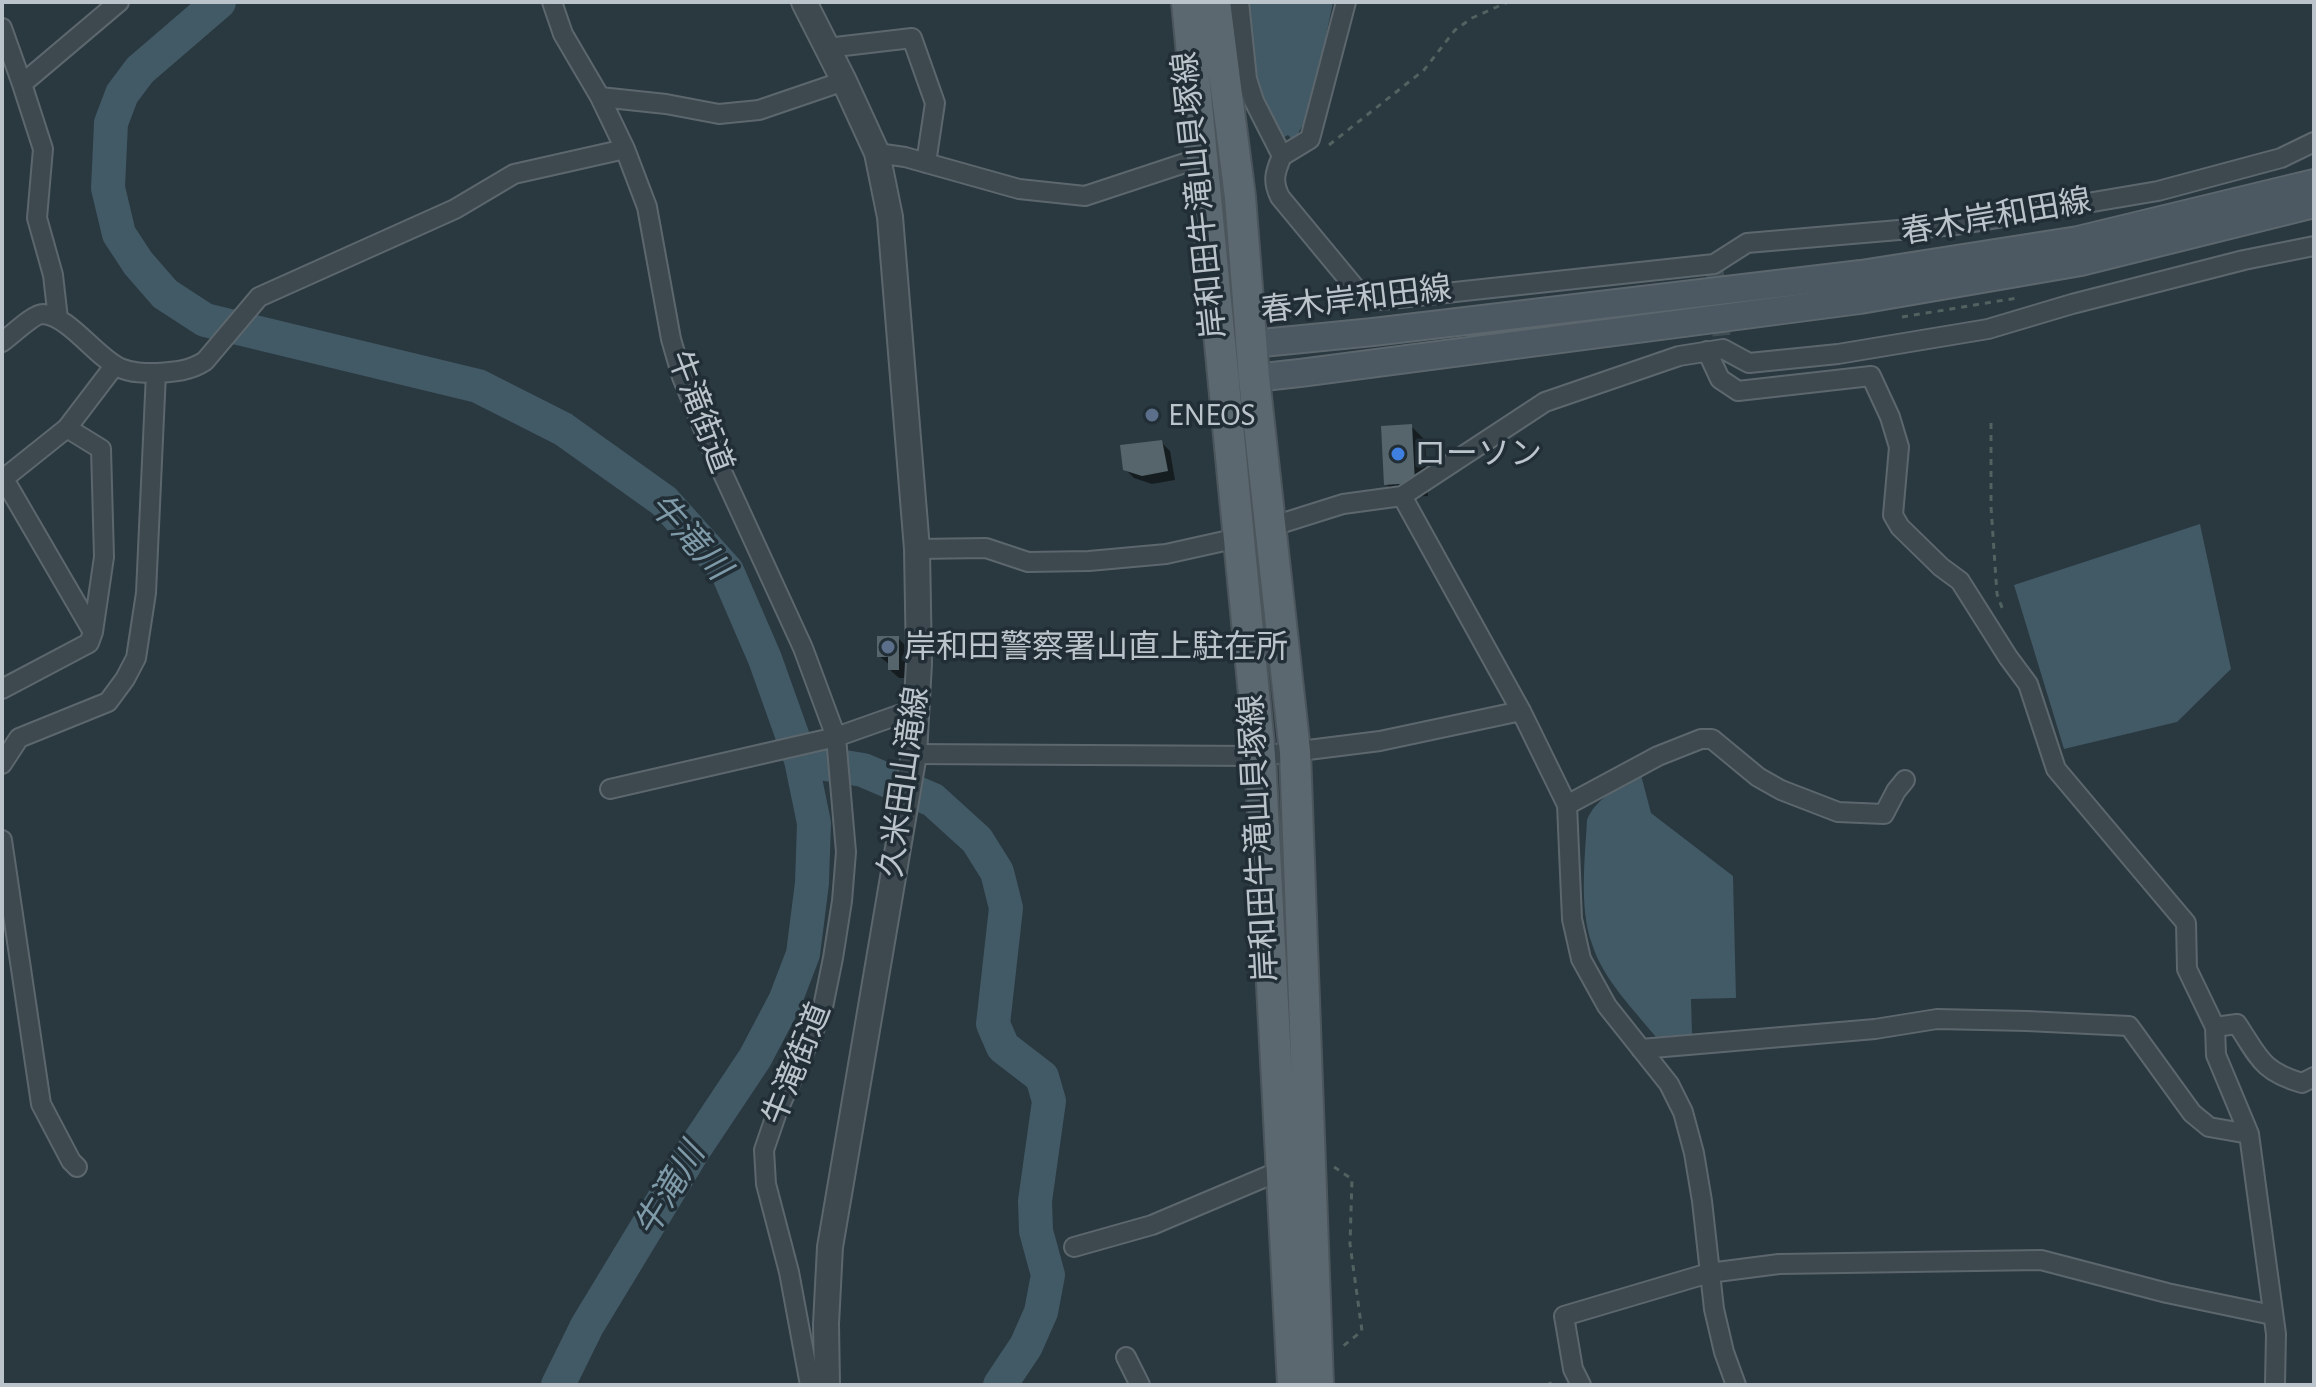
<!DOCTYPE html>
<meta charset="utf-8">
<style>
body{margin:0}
#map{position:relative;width:2316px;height:1387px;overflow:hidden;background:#2a383f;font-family:"Alegreya Sans",sans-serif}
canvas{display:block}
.frame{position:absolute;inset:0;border:4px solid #bbc4ca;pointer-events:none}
</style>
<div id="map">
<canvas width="2316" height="1387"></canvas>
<div class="frame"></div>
</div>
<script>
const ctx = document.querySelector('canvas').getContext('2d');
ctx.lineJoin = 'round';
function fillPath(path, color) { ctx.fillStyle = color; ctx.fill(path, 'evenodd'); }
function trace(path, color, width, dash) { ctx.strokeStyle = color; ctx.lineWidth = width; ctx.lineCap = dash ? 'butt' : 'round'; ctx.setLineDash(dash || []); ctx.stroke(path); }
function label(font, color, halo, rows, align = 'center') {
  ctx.font = font + ' "Alegreya Sans","Noto Sans JP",sans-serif'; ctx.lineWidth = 7; ctx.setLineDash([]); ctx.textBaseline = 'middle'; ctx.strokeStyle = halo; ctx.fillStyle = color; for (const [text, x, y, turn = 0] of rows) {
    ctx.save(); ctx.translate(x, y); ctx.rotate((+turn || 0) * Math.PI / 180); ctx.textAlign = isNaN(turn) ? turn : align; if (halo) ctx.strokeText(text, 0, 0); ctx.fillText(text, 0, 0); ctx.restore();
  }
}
const water = new Path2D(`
 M1246,2H1333L1311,110L1294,141L1288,135L1281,139L1257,91Z
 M2200,524L2231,669L2177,722L2064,749L2014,585Z
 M1641,775L1651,813L1733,876L1736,998L1691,999L1692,1034L1656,1037C1633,1009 1603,979 1592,944C1579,909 1585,857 1587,820C1596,797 1621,787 1641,775Z`);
const shadow = new Path2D(`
 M1411,426L1425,440L1428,496L1400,497L1386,484Z
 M1161,442L1170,451L1175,480L1152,484L1134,478L1125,469Z
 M898,638L907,647V678H899L890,670V665L879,656Z`);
const river = new Path2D(`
 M219,2L140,70L122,94L111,123L108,188L119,234L138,263L165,294L205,320L478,386L563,429L664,501L727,571L765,659L801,760L814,823L812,883L803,954L785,1001L755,1058L693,1151L587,1326L558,1385
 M801,760L863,770L933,800L977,840L997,872L1006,908L993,1024L1003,1047L1042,1077L1049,1101L1035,1201L1036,1231L1048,1275L1041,1312L1026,1346L1000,1385`);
const building = new Path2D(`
 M1412,424L1415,483L1384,485L1381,426Z
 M1162,440L1168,471L1142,476L1123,470L1120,445Z
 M877,636H899V670H888V657H877Z`);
const minorTunnel = new Path2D(`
 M1714,264L1723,349`);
const path = new Path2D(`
 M1329,145L1424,70L1455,30L1472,18L1508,2
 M1273,301L1282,312L1291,317
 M1902,317L2017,298
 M1991,423V507L1997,594L2004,613
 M1334,1167L1352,1179L1350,1244L1362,1331L1342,1347
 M1546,1385L1557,1381`);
const minor = new Path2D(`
 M552,2L563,34L600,97L625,149L647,207L671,339L682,377L713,452L803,648L836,737L918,708
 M1239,2L1247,79L1254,101L1282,156C1275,172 1272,181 1280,197L1357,290L1381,300L1714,264L1747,243L1957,225L2158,191L2281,158L2314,142
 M2,28L22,84L119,2
 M827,48L912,38L935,103L926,163
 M22,84L43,149L37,218L53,275L58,319
 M600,97L666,104L719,114L759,110L844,81
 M877,153L905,157L1019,189L1085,196L1203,157
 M1282,156L1310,139L1346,2
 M2,342C11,336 33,314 43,314C69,316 96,357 120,368C132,373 144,373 157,373C174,372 190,371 205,361L259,297L455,209L514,174L625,149
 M1707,351L1720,379L1738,391L1871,376L1890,417L1899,447L1893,515L1900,527L1941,567L1960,581L2008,657L2028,684L2056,769L2186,923L2187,969L2215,1027L2237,1024C2259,1057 2261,1071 2302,1083L2314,1077
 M4,479L93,632
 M2,480L67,428L115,365
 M1402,496L1521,711L1567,805L1572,919L1581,959L1607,1006L1669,1084L1683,1112L1694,1153L1702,1201L1714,1309L1724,1352L1736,1385
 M1270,527L1343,504L1402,496L1545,402L1679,356L1723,349L1749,363L1838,354L1988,329L2072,304L2244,260L2314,246
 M917,549L986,548L1028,562L1089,561L1166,554L1238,538
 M2,689L89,643L93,632L104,557L101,449L67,428
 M914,754L1260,756L1380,741L1521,711
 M2,764L19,738L108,702L125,679L136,658L146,593L156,373
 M610,789L836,737L846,852L842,901L833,958L822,1012L777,1112L764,1150L766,1184L789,1272L810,1385
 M1567,805L1658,756L1701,739H1712L1758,777L1781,790L1838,812L1884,814L1896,791L1905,780
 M2,840L41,1104L71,1161L77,1167
 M2215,1027L2216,1055L2249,1134
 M1641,1049L1875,1029L1937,1019L2027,1021L2129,1026L2192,1113L2209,1127L2249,1134L2276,1334L2275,1385
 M1074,1247L1152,1225L1282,1170
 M1126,1357L1140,1385
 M1581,1385L1573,1369L1564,1316L1709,1273L1779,1264L2041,1260L2167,1293L2272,1315`);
const tertiary = new Path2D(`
 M804,2L844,81L877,153L890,217L917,549L919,663L914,754L830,1247L826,1324L827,1385`);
const secondary = new Path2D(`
 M1234,355L1252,344L1373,332L1861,274L2078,240L2314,183
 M1235,370L1254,378L1300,373L1860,300L2081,262L2314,204`);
const primary = new Path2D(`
 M1187,2L1260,756L1293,1385
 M1215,2L1240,197L1254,378L1295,752L1318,1385`);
const markers = [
 [1152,415,8,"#5c6f8a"],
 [1398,454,8,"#3f7fe0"],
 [888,647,8,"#5c6f8a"]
];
const streetNames = [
 ["岸和田牛滝山貝塚線",1200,195,-96],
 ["春木岸和田線",1996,217,-10],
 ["春木岸和田線",1356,300,-7],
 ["牛滝街道",700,412,69],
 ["久米田山滝線",904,782,-82],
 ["岸和田牛滝山貝塚線",1259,838,-93],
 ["牛滝街道",797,1064,-68]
];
const poiNames = [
 ["ENEOS",1168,415],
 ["ローソン",1414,454],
 ["岸和田警察署山直上駐在所",904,647]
];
const waterNames = [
 ["牛滝川",689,537,48],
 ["牛滝川",670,1190,-59]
];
fillPath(water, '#425966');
fillPath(shadow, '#0007');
trace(river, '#425966', 34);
fillPath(building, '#56656c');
trace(minorTunnel, '#404d54', 18, [18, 9]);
trace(minor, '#5c676d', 22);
trace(tertiary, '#5c676d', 28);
trace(secondary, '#5c676d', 30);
trace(primary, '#4b555c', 34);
trace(path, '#516361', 3, [6, 6]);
trace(minor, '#3e494f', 18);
trace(tertiary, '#3e494f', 24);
trace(secondary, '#4c5962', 26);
trace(primary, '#5c686f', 30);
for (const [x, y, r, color] of markers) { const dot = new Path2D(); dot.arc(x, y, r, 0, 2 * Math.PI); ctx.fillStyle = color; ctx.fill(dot); trace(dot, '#222e35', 3); }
label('32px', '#bbc4ca', '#222e35', streetNames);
label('32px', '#bbc4ca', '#222e35', poiNames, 'left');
label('italic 34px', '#7f9aa9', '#222e35', waterNames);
</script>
